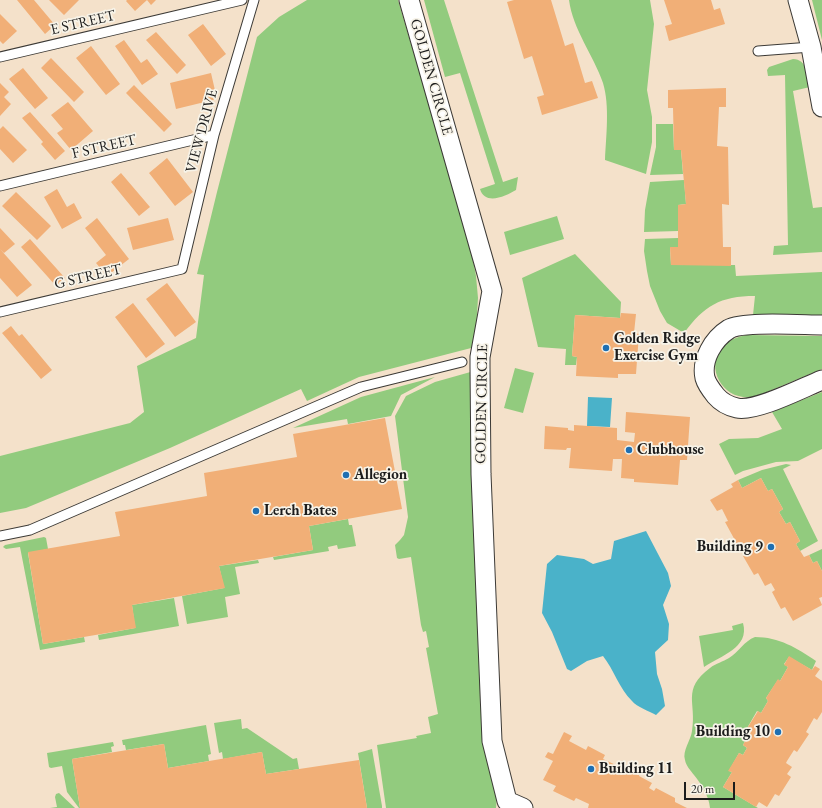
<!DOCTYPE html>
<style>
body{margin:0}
#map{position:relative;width:822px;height:808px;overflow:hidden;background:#f4e1ca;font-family:"EB Garamond",serif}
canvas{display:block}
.scale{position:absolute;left:684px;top:782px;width:51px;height:18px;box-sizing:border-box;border:2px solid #1c1c1c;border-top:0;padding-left:5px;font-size:12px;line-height:14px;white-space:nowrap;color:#1c1c1c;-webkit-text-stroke:3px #f7f3e8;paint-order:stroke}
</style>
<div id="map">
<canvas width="822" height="808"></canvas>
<div class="scale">20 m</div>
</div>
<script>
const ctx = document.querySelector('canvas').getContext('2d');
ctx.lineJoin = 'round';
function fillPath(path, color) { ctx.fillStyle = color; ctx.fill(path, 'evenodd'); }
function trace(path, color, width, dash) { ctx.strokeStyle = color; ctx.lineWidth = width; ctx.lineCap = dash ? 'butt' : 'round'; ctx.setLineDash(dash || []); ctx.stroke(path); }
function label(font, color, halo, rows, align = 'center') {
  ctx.font = font + ' "EB Garamond",serif'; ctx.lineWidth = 3.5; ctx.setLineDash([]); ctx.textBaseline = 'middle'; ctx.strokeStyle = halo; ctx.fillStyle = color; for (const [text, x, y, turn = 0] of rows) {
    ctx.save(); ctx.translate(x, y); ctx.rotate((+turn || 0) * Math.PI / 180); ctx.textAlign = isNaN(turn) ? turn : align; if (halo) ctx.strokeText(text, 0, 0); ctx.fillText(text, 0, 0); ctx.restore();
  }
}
const green = new Path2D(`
 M307,0H398L470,243L476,276L478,298L475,347L359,377L307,401L301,389L170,448L26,508L0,513V456L130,423L144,412L137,366L196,338L204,275L197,274L217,192L257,37L279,17Z
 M424,0H444L503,182L518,177L516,190C506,196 485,206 480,189L495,184L460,73L445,77Z
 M569,0H650L654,24L647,90L652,117V142L646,174L605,160C606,136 610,106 603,83C593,54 573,30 569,0Z
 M812,0H822V40Z
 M793,59C807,59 808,76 810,87L793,91L813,208L822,207V252L773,255L774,246L788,245L785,75L768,76L767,70L769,67Z
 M656,124H673L674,150H681L683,174L650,175L656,147Z
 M684,180L686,204L678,205V231L644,232L645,210L650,182Z
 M557,216L564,239L510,255L504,232Z
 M678,238V247L670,248L671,265H735L736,276L822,272V317L753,315L755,296C720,296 704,306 684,333L667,323L660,311L650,286L647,271L644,251L645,239Z
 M575,254L621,302L620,318L575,315L572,356L577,357L576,365H565L566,349L538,347L522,278Z
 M746,335L822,336V369L755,397C751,397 747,398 743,397C719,394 705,363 724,345C731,339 738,337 746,335Z
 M515,368L534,373L523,413L504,408Z
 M474,371L497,796L496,808H386L377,745L417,738L416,736L431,733L428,717L438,714L426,648L429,647L426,631L423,632L421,625L411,557L399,559L397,558L395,545L400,540L404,535L408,517L395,416L406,396L435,382Z
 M435,377L401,395L391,416L348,424L347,419L293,428L361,397Z
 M822,392V449L798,461L776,462L743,471L735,475L719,444L729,439L758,438L782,429L772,412Z
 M786,464L791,465L783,469L818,541L800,551L796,544L800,541L790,522L786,524L779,512L783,509L772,489L768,491L761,478L742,488L738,480L762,470Z
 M348,519L349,525H352L356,546L338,549L337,545L328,547L329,551L274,560L273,557L313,550L309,526Z
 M44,537L46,538L48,549L28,553L43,644L84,637L85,642L40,650L20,547L6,549L3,547L5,545Z
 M822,549V571L817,561L813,563L809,555Z
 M258,560L259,563L235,567L240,594L225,597L228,617L187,624L182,596L224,588L219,566Z
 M174,598L179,626L99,640L98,635L135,628L132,605Z
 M743,623C750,648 720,656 704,667L699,636L733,630L732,626Z
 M755,637C779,637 797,648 816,661L812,670L789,657L784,664L788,667L780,681L778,680L766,698L768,701L761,713L757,711L746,730L750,732L743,745L747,748L743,755L739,753L729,771L732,772L723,787L758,808H710C709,796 702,785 694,775C691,771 686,766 685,760C682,751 691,740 692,731C697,702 681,690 710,668C716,663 723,662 729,658C739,652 744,641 755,637Z
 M241,719L242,729L247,728L293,759L297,758L299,769L266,774L262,752L223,759L222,752L219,753L214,723Z
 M206,725L211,754L208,755L209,761L168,768L164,744L126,750L125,745H123L122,740Z
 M113,742L114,746L111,747L112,752L72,759L80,808H79L67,792L62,766L51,768L49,767L47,753Z
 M372,749L382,806V808H367L358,753Z
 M59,793L74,807L75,808H50L57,807L55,797L56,794Z`);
const water = new Path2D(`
 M588,397L612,398L610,427L587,426Z
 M646,531L668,573L671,586L663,605L669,624L668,640L655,652L657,674L662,689L665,706L656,715C649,711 637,707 632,701C619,688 614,670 603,656L587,661L571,671L567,669L552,632L542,613L547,564L557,555L584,559L593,564L611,559L614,541Z`);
const building = new Path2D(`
 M17,0H34L55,25L45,34Z
 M49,0H79L64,15Z
 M127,0H156L151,5L147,0L135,11L126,1Z
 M514,0H551L565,46L573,43L585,83L592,81L598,98L542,115L537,97L544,95L532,56L524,59L507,2Z
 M664,0H711L714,10L720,8L725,24L669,41L665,26L672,24Z
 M0,14L17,31L3,44L0,41Z
 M203,24L226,54L211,66L188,35Z
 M156,32L186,65L177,74L146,40Z
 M124,40L141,63L147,59L158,74L142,85L115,46Z
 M91,46L120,84L106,95L76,58Z
 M51,58L84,92L74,102L41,68Z
 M23,68L48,98L35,109L9,79Z
 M211,73L217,99L176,109L170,83Z
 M0,83L9,92L4,97L11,104L0,116Z
 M134,85L172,124L164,132L126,93Z
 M726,88V107H719L717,146L728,147L729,205L722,204L723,247H731V266L671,265L670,247H678V205L686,204L681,150H674L673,108H668V90Z
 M68,102L93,131L71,150L57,133L63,129L51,115Z
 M30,112L65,151L55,160L41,144L43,142L22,118Z
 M3,126L27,150L13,163L0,149V129Z
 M167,158L193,192L175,206L149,173Z
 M121,173L150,207L139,216L111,182Z
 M57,189L67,207L74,203L82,218L62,229L44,197Z
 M16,192L51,226L37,240L2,206Z
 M97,218L129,259L107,276L96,263L106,255L85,228Z
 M168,218L174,240L133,250L127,228Z
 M0,228L15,244L4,253L0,249Z
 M30,239L65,278L56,286L21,247Z
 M0,249L32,285L17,297L0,278Z
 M167,283L196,322L175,337L146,299Z
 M133,303L165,344L146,358L115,317Z
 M621,313L636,314L634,333L639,334L636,374H618V378L576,376L577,357L572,356L575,315L620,318Z
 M11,326L19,336L22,334L52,370L41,379L2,333Z
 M626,412L690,417L687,460H680L678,485L634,482V479L621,478L622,459H613L612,471L569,468L571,448H567L566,450L544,449L545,426L568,428V430L574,431V425L617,428V440L634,442L635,433L625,432Z
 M385,418L402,509L309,526L313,550L219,566L225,588L132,605L136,628L43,644L28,552L120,536L115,512L207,496L204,473L297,457L293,434Z
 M761,478L768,491L772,489L783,509L779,512L786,524L790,522L800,541L796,544L804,557L809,555L813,563L817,561L822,571V597L819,598L822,605L793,621L785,607L781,609L772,592L775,590L771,583L765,586L758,573L754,575L743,556L747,553L741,542L737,544L725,522L728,521L722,509L717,511L710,500L733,487L731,484L738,480L742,488Z
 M789,656L812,670L815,666L820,669L815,676L822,681V712L817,720L814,718L806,732L809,734L797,752L794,750L787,761L786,763L792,767L787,774L791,777L779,796L775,794L767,807L759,802L756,807L723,787L732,772L728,771L739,753L743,755L747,748L743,745L750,732L746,730L758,711L761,713L768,701L766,698L778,679L780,681L788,667L784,665Z
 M564,732L572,736L569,741L586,750L588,746L605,755L603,759L618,766L621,762L640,772L639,776L652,783L649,788L654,791L656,788L675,798V802L687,808H588L589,804L576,798L574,801L553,791L556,786L543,780L553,761L545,757L548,752L553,754Z
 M164,744L168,768L262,752L266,774L359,760L367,808H80L72,759Z`);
const lane = new Path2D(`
 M758,51L811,47
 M0,57L242,0
 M0,186L214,135
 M0,312L182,269L214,135L254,0
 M0,536L30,530L361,387L462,362`);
const street = new Path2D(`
 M409,0L492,291L480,357V367L481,474L492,741L507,801L523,808
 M798,0L811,47L822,107
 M822,325C803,325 743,321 729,329C713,339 701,360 705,378C707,385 712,391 716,396C722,403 728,406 737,408C756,412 802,388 822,380`);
const markers = [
 [606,348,4,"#1f6fb2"],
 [629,450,4,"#1f6fb2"],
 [346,475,4,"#1f6fb2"],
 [256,511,4,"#1f6fb2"],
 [771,547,4,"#1f6fb2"],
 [778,732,4,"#1f6fb2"],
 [591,769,4,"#1f6fb2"]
];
const streetNames = [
 ["E STREET",83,23,-13],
 ["GOLDEN CIRCLE",431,77,74],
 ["VIEW DRIVE",202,131,-75],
 ["F STREET",104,147,-13],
 ["G STREET",88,277,-13],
 ["GOLDEN CIRCLE",482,404,-89]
];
const poiNames = [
 ["Golden Ridge",614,339],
 ["Exercise Gym",614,356],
 ["Clubhouse",637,450],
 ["Allegion",354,475],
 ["Lerch Bates",264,511],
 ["Building 9",763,547,"right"],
 ["Building 10",770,732,"right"],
 ["Building 11",599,769]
];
fillPath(green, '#92cb7e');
fillPath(water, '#4ab2c9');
fillPath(building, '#f1af77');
trace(lane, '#3c3a36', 11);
trace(street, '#3c3a36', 21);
trace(lane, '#fff', 9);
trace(street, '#fff', 19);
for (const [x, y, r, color] of markers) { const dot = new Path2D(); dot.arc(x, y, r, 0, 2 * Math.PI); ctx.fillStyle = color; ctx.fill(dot); trace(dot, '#f7f3e8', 1.5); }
label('15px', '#1c1c1c', '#f7f3e8', streetNames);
label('bold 15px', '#1c1c1c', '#f7f3e8', poiNames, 'left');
</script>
